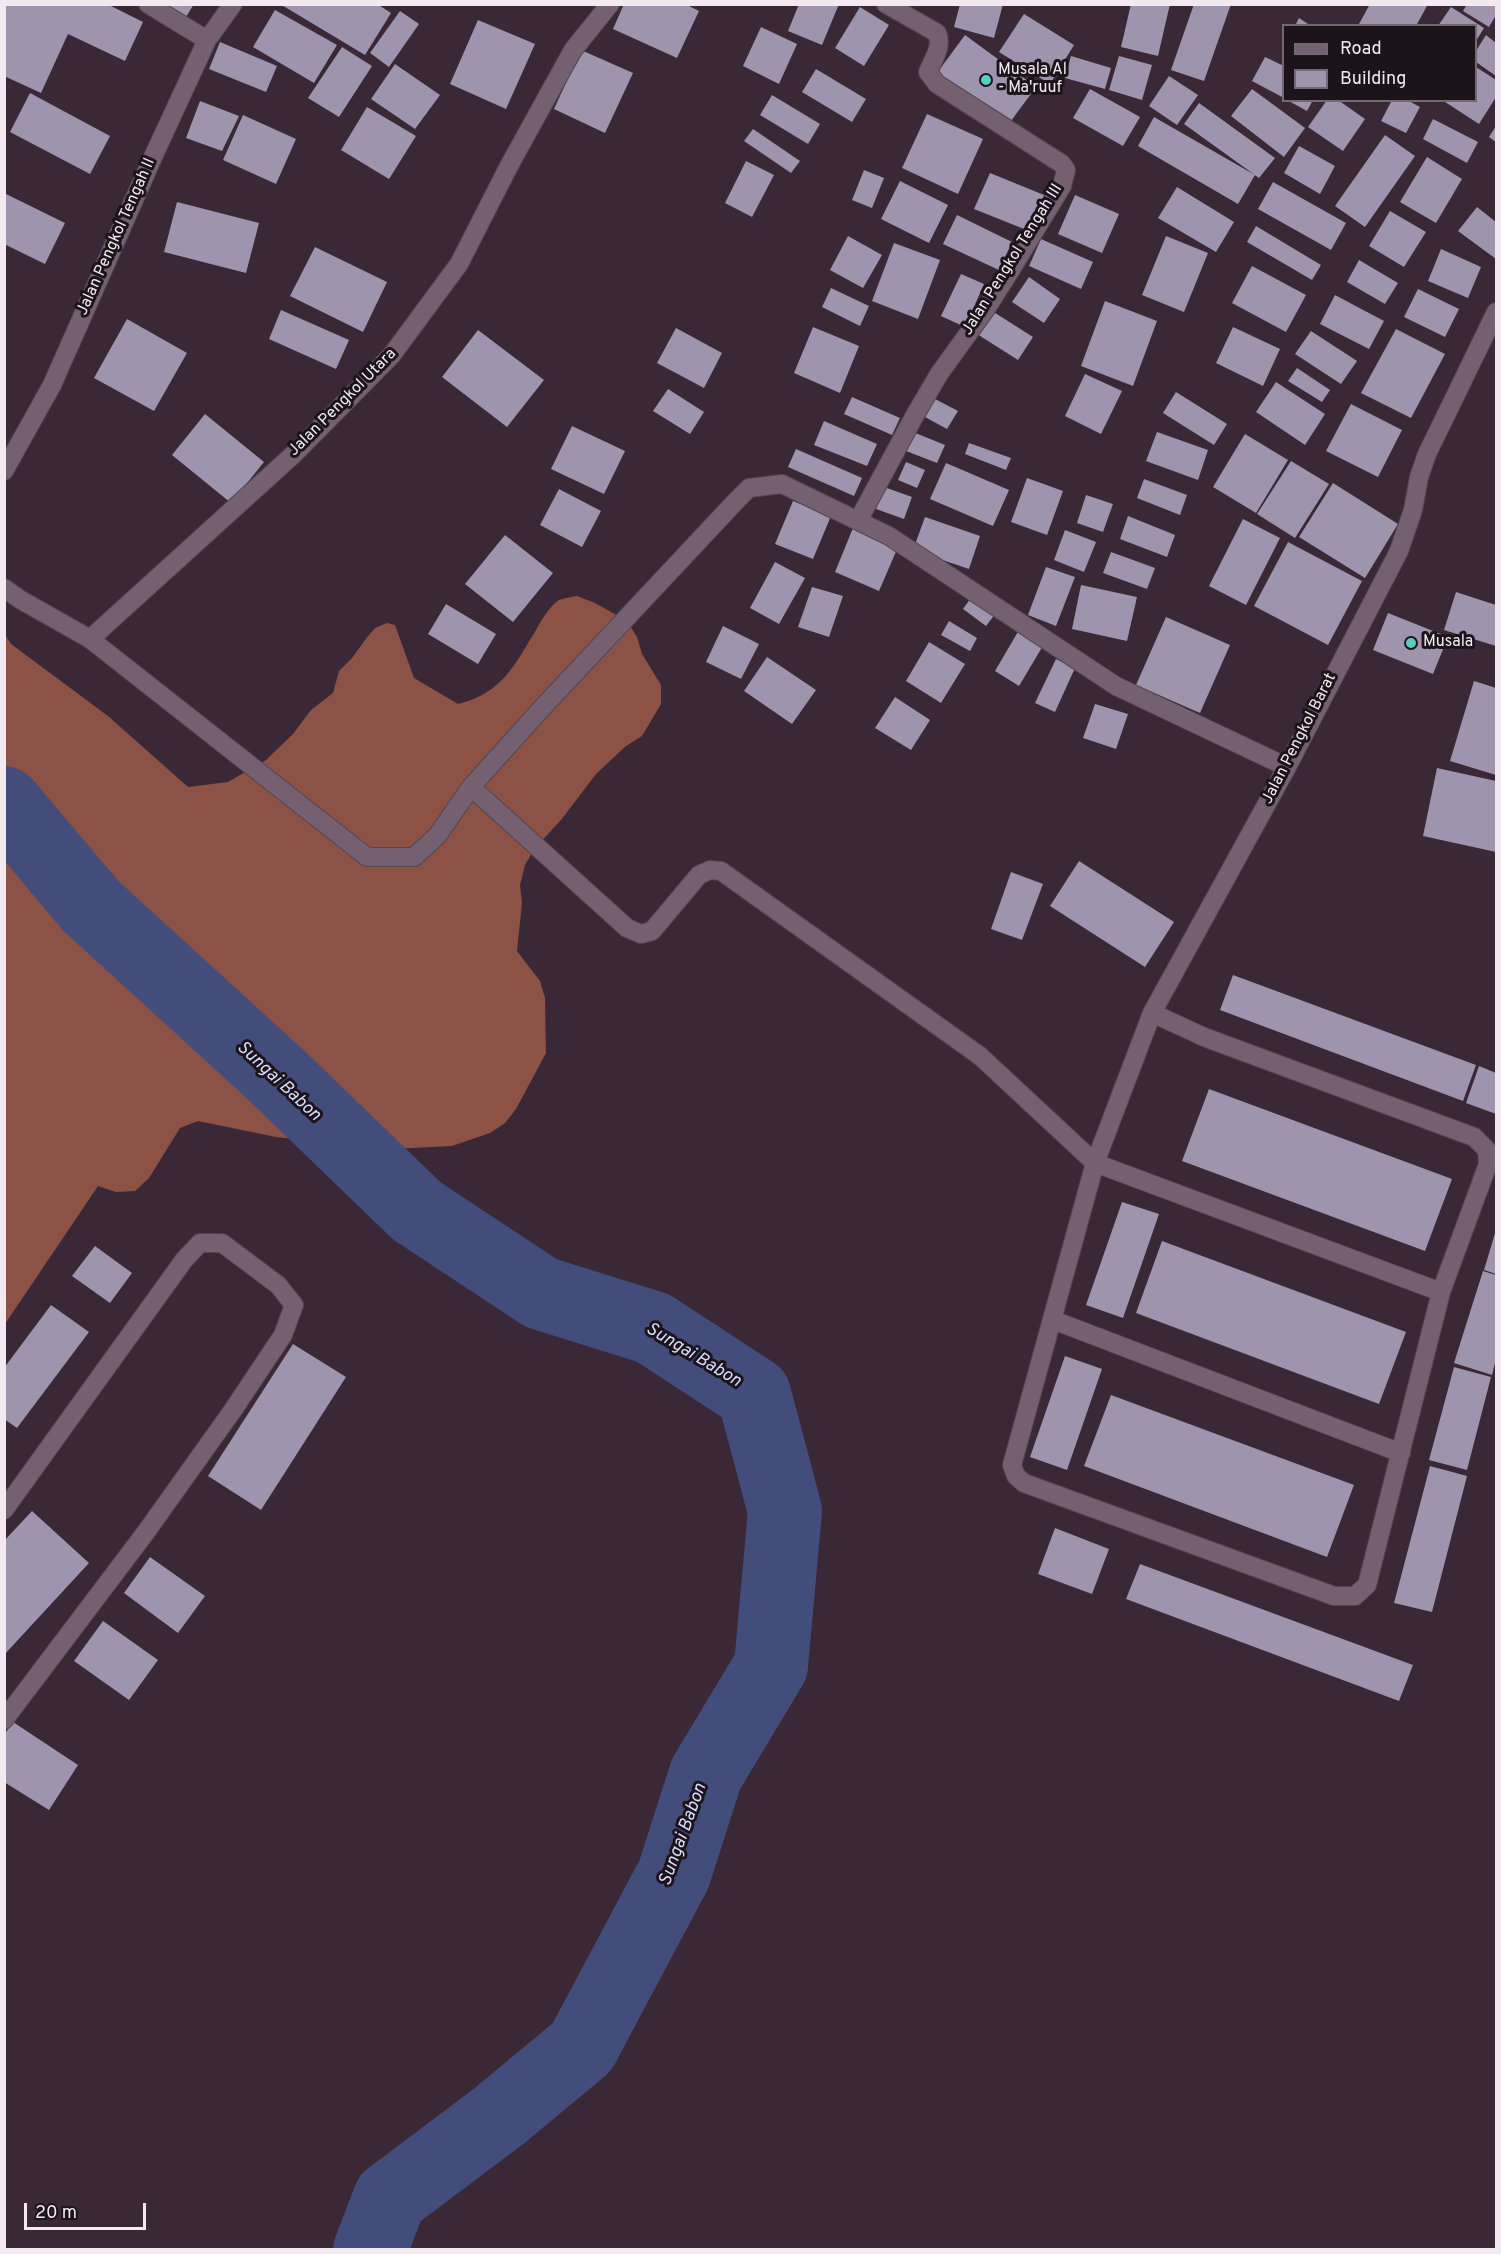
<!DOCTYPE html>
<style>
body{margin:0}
#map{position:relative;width:1501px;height:2254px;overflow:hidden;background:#3b2837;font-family:Overpass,sans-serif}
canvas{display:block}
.frame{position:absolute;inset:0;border:6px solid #f4e8f1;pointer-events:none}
.legend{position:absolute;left:1282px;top:24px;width:195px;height:78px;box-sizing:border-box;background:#1d141b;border:2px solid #736971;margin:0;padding:8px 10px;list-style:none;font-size:18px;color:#f4e8f1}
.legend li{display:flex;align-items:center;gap:12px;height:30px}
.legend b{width:30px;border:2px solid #736971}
.scale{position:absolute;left:24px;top:2203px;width:122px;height:27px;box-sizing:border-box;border:3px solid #f4e8f1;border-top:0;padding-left:8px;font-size:18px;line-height:21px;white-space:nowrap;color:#f4e8f1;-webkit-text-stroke:4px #1d141b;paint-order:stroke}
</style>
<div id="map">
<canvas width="1501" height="2254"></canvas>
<div class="frame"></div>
<ul class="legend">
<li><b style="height:8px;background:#756071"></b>Road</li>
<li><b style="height:16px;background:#9e94ad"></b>Building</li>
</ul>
<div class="scale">20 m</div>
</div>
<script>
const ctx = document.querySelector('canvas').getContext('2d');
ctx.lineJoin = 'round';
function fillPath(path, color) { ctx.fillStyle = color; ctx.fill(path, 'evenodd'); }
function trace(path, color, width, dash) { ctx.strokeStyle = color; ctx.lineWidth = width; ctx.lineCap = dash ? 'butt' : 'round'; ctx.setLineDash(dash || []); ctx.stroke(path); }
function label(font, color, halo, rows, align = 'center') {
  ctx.font = font + ' Overpass,sans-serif'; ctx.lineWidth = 6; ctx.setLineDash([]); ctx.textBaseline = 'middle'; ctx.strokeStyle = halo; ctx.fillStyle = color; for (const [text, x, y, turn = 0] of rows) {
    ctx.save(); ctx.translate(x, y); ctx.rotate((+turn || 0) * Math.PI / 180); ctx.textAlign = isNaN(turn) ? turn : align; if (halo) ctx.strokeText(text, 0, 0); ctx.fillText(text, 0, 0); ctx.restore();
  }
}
const forest = new Path2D(`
 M577,596L595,603L627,621L637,637L642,654L661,685V704L642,736L626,746L596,774L561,820L535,848L525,865L520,885L522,903L517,951L540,981L545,998L546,1053L516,1109L505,1123L490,1133L452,1146L373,1150L313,1141L276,1137L198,1121L180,1128L149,1178L135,1191L116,1192L98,1186L5,1324L4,633L11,644L108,716L188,787L228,782L266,760L293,734L311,710L333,693L339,671L352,658L368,636L375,628L387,623L395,625L414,678L458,704C502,693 514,666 536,630C542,619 549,607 559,600C564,598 572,597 577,596Z`);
const river = new Path2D(`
 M4,803L91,906L275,1074L417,1211L541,1293L653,1328L754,1394L785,1511L771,1666L706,1774L674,1874L582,2047L499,2116L390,2198L370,2250`);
const building = new Path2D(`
 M4,4H107L143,22L125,61L68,34L41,93L4,76Z
 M164,4H194L186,17Z
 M280,4H377L391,13L365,55Z
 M624,4H685L699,11L677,58L613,29Z
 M799,4H839L822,45L788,31Z
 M960,4H1003L994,38L954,27Z
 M1131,4H1170L1158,56L1121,47Z
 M1194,4H1231L1204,81L1171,70Z
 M1370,4H1428L1416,26H1362L1359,24Z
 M1467,4H1496V15L1489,27L1463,11Z
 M860,7L889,25L864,66L835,48Z
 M1451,7L1484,28L1476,41V26H1438Z
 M275,10L337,45L314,83L253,47Z
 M400,11L419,24L389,67L370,53Z
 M1024,14L1074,45L1050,84L999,52Z
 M1299,18L1311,26H1295Z
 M478,20L535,44L506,109L450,84Z
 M761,27L797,44L779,84L743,66Z
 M965,35L1036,87L1008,125L937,73Z
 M1486,35L1496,43V76L1476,62V51Z
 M220,42L277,66L266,92L209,69Z
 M342,47L372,66L339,117L308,98Z
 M581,50L633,73L605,133L554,109Z
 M1071,56L1111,68L1105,89L1065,78Z
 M1119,56L1152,65L1142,100L1109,90Z
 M1265,57L1284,66V98L1252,81Z
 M395,64L440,95L415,129L371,99Z
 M1476,67L1496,80V97L1479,124L1442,100H1476Z
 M816,69L866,99L852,122L802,92Z
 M1169,76L1198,95L1177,125L1149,106Z
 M1090,89L1140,117L1123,146L1073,118Z
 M1252,89L1305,128L1284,157L1231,116Z
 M30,93L110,136L90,174L10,132Z
 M772,95L820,124L808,144L760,115Z
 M1287,100H1313L1307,111Z
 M1327,100H1338L1365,119L1343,151L1308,127Z
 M1392,100H1407L1420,107L1406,133L1381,121Z
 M200,101L239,116L222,151L186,138Z
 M1199,103L1275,158L1259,178L1184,124Z
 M367,107L416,136L389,179L341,150Z
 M927,114L983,139L958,194L902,168Z
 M243,115L296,139L276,184L223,160Z
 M1154,117L1255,175L1238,204L1138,146Z
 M1433,119L1478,142L1467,163L1423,139Z
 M1496,126V142L1489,137Z
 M753,129L800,161L791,173L744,141Z
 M1385,135L1415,156L1365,227L1335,206Z
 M1299,146L1335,166L1320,194L1284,173Z
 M1427,157L1462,179L1436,223L1400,202Z
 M746,161L774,175L752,217L725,203Z
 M864,170L884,178L872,208L852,200Z
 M990,173L1044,195L1029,231L974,209Z
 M900,181L948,205L929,243L881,219Z
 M1273,182L1346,223L1331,250L1258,209Z
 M1177,187L1234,222L1216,252L1158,218Z
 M4,193L65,223L45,264L4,244Z
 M1075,195L1119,214L1102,253L1058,234Z
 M177,202L259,223L246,273L164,252Z
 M1477,207L1496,222V259L1458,231Z
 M1390,211L1426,232L1404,267L1369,246Z
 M957,215L1012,242L999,270L943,244Z
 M1256,226L1321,265L1312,280L1247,242Z
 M848,236L882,255L863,288L830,270Z
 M1166,236L1208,253L1184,312L1142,295Z
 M1041,239L1093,262L1081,289L1029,266Z
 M894,243L940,260L918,319L872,301Z
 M315,247L387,282L363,332L290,296Z
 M1441,249L1481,267L1468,298L1428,281Z
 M1359,260L1398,283L1385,304L1347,282Z
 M1252,266L1306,295L1286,332L1232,303Z
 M961,274L984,284L965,327L941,316Z
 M1029,277L1060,299L1044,323L1012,302Z
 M831,288L869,306L860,326L822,307Z
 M1418,289L1459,309L1445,337L1404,317Z
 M1335,295L1384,321L1369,349L1320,324Z
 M1105,301L1157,321L1133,386L1081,366Z
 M281,310L349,340L336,369L269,339Z
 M992,311L1033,337L1018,360L977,334Z
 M127,319L187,353L154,411L94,378Z
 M813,327L859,346L840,393L794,373Z
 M1233,327L1280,349L1263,386L1216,363Z
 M676,328L722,353L704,388L657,363Z
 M1396,329L1445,354L1411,418L1361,393Z
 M478,330L544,380L507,427L442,377Z
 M1311,331L1357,361L1341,384L1295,354Z
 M1297,368L1330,390L1322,402L1288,381Z
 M1085,374L1122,391L1101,434L1065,416Z
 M1276,382L1325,414L1305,445L1256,412Z
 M668,389L704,412L690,434L653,411Z
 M1176,392L1227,424L1214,445L1163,413Z
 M852,397L900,418L892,435L844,414Z
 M935,399L958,411L947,429L925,417Z
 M1351,404L1402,430L1378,477L1326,451Z
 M205,414L264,462L231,503L172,455Z
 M824,421L877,444L867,466L814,445Z
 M572,426L625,451L604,494L551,469Z
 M913,432L945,445L937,463L906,451Z
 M1157,432L1208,450L1198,480L1146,461Z
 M1245,434L1288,460L1256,513L1213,487Z
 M969,443L1011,458L1006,470L965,454Z
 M796,449L862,478L854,496L788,467Z
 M1291,461L1329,484L1295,538L1257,514Z
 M906,462L925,470L917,488L898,480Z
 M946,463L1009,490L993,526L930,499Z
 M1027,478L1063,491L1047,535L1011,522Z
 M1144,479L1187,495L1180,515L1137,498Z
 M1333,483L1398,524L1365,578L1299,537Z
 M884,487L912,497L904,519L876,509Z
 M559,489L601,511L582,547L540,525Z
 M1086,495L1113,504L1103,532L1077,523Z
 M793,501L831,516L813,559L775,544Z
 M1128,516L1175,535L1167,557L1120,539Z
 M925,517L980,536L969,569L913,550Z
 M1243,519L1280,538L1246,605L1209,586Z
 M853,528L898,547L879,591L835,572Z
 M1065,530L1096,542L1084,572L1054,560Z
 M505,535L553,573L513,622L465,584Z
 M1288,542L1362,581L1328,645L1254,606Z
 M1111,552L1155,568L1147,589L1103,573Z
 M775,562L805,578L779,624L750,608Z
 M1046,567L1075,577L1056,626L1028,615Z
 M1081,585L1137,597L1127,641L1072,629Z
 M812,587L843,596L829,637L798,627Z
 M1456,592L1496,605V646L1444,630Z
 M973,595L996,613L986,626L963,609Z
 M446,604L496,634L478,664L428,634Z
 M1388,613L1448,637L1433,674L1373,650Z
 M1166,617L1230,645L1200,713L1136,685Z
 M949,621L977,638L970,651L941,635Z
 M723,626L759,644L741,679L706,662Z
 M1019,630L1044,644L1019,686L995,671Z
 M929,642L965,664L941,703L906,681Z
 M767,657L816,690L792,724L744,691Z
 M1056,659L1075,668L1055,712L1035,703Z
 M1474,681L1496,688V775L1450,761Z
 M895,697L930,720L911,750L875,728Z
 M1095,704L1128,714L1116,749L1083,738Z
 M1437,768L1496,781V852L1423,836Z
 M1079,861L1174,922L1145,967L1050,906Z
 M1011,872L1043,884L1022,940L991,929Z
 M1233,975L1476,1065L1463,1101L1220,1010Z
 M1479,1066L1496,1073V1114L1466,1103Z
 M1209,1089L1452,1179L1425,1251L1182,1161Z
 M1122,1202L1159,1214L1123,1318L1086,1305Z
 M1496,1230V1274L1484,1270Z
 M1162,1241L1406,1332L1379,1404L1136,1313Z
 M95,1246L132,1273L110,1303L72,1276Z
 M1483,1271L1496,1275V1359L1492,1375L1454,1363Z
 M51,1305L89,1332L17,1428L4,1419V1368Z
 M293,1344L346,1377L261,1510L208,1476Z
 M1065,1356L1102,1369L1067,1470L1030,1457Z
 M1454,1367L1491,1377L1467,1470L1429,1460Z
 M1111,1395L1354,1485L1327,1557L1084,1466Z
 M1430,1466L1467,1476L1432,1612L1394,1603Z
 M32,1511L89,1563L4,1655V1541Z
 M1055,1528L1109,1549L1092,1594L1038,1574Z
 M150,1557L205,1596L178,1633L124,1593Z
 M1140,1564L1413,1665L1399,1701L1126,1599Z
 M103,1621L158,1660L129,1700L74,1661Z
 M13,1722L78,1765L49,1810L4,1782V1735Z`);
const minor = new Path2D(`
 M148,4L207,40
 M4,471L52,385L153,157L207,40L233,4
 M858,521L915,415L939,374L986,309L1012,268L1062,186L1066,170L1062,164L937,84L928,72C933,60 943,46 937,33L886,4
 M4,588L21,600L90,639L295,453L391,356L459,264L510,164L573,50L610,4
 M90,639L367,857H414L437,836L471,787L542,708L736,501L749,488L782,484L889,536L1116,686L1287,767
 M471,787L627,928L641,934L652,931L699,875L710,870L721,871L980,1056L1095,1163L1441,1292L1488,1164L1487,1150L1474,1137L1204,1037L1152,1013
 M1441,1292L1367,1585L1355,1596H1334L1024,1483L1016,1476L1012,1465L1095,1163L1152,1013L1287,767L1399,551L1413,510L1419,477L1427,454L1496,312
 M1053,1320L1401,1453
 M4,1510L184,1260L200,1243H222L278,1285L294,1305L283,1335L233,1410L146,1532L4,1720`);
const markers = [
 [986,80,6,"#59cebe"],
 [1411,643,6,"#59cebe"]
];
const poiNames = [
 ["Musala Al",998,71],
 ["- Ma'ruuf",998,89],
 ["Musala",1423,643]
];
const streetNames = [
 ["Jalan Pengkol Tengah II",117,237,-66],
 ["Jalan Pengkol Tengah III",1013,260,-58],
 ["Jalan Pengkol Utara",343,403,-45],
 ["Jalan Pengkol Barat",1300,739,-63]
];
const waterNames = [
 ["Sungai Babon",278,1082,43],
 ["Sungai Babon",693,1356,31],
 ["Sungai Babon",684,1835,-70]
];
fillPath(forest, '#8b5245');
trace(river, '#434d7c', 74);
fillPath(building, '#9e94ad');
trace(minor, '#544551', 20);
trace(minor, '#756071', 18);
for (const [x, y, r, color] of markers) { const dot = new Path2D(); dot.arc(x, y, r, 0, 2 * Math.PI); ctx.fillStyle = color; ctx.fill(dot); trace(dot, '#1d141b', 2); }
label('16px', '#f4e8f1', '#1d141b', poiNames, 'left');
label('16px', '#f4e8f1', '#1d141b', streetNames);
label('italic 18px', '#d6defd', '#1d141b', waterNames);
</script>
